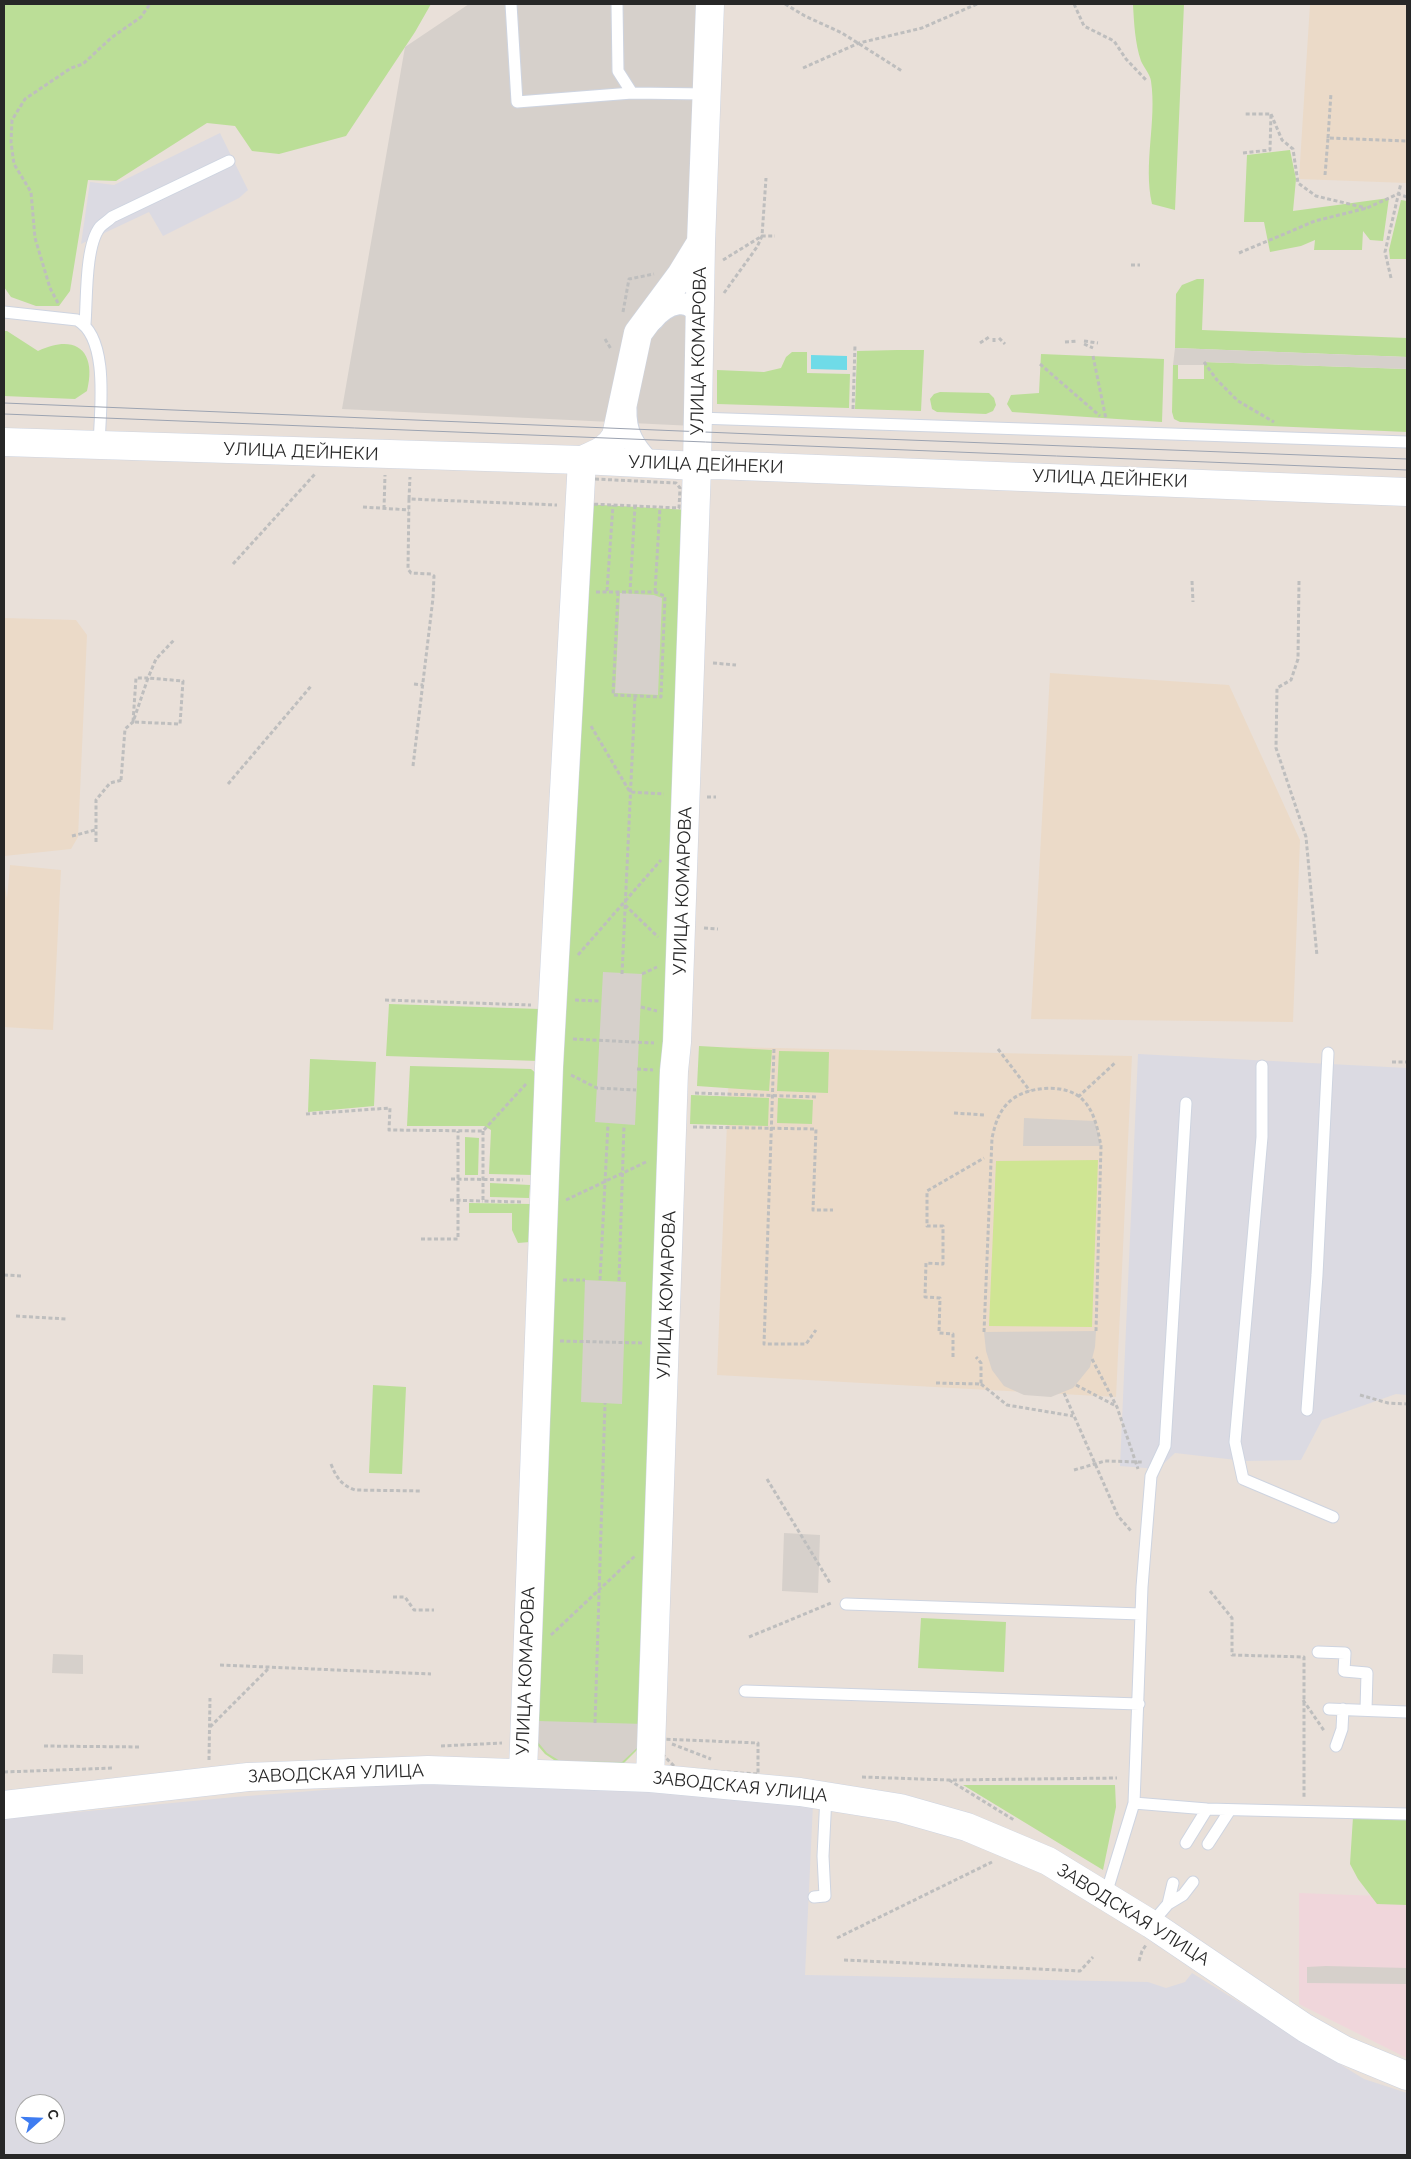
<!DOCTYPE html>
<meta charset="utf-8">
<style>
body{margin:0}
#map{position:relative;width:1411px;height:2159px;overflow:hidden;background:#e9e0d9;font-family:Raleway,sans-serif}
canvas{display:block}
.frame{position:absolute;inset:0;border:5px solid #272727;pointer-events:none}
.north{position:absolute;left:15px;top:2094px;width:50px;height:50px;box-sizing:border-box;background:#fff;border:1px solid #a9a9a9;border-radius:50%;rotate:70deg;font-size:14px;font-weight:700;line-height:20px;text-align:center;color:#272727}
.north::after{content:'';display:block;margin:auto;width:18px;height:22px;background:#3e7cf1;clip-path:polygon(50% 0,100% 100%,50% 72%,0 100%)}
</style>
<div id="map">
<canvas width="1411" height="2159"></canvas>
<div class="frame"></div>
<div class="north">С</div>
</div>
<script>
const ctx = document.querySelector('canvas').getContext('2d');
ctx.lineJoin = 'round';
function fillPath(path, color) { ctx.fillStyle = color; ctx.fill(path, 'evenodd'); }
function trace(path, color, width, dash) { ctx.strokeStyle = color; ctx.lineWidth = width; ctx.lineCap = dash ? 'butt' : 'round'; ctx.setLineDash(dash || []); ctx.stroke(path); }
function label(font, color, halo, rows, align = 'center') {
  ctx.font = font + ' Raleway,sans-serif'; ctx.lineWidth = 5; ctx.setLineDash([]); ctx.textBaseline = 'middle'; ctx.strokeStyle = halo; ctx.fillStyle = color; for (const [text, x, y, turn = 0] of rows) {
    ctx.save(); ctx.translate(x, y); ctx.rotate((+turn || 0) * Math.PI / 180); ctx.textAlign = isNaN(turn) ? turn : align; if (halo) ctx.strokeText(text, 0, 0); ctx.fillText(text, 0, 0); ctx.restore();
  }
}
const industrial = new Path2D(`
 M220,133L248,190L239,198L163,236L149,212L81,244L90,182L114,185Z
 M1138,1054L1407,1068V1395L1396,1394L1322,1420L1301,1460L1245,1461L1175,1453L1158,1469L1120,1466Z
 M452,1780L610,1788L813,1804L805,1975L1148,1982L1166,1988L1185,1982L1192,1973L1364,2079L1407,2093V2155H4V1819L235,1797ZM25,2104H55V2134H25Z`);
const education = new Path2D(`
 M1310,4H1407V183L1299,179Z
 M4,618L76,620L87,635L78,837L71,849L4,856Z
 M1050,673L1229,685L1300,840L1293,1022L1031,1019Z
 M10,865L61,870L53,1030L4,1027V879L7,899Z
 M730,1047L1132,1056L1116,1397L717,1375Z`);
const medical = new Path2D(`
 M1299,1893L1407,1897V2058L1299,2004Z`);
const green = new Path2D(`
 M4,4H431L415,32L346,136L279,154L252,151L235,126L207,123L116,181L88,180L70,291L59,306H36L11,297L4,287Z
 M1133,4H1184L1175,210L1152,204C1143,163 1157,122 1151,81C1150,74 1144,68 1141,61C1135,43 1134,23 1133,4Z
 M1290,150L1296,179L1293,211L1389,198L1383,241L1370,240L1363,231L1362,250H1314L1315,240L1301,246L1270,252L1264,222H1244L1247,155Z
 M1401,200L1407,201V259H1390L1389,250Z
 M1197,279H1204L1202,330L1407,338V357L1175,348L1176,294L1182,285Z
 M4,331H7L38,351C76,333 97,351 87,391L75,399L4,396Z
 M897,350H924L921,411L855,409L857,351Z
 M792,352H807V373L850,374L849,408L717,404V370L764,372L781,368L786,357Z
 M1041,354L1164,359L1162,422L1012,412L1007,404L1011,395L1039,393Z
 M1204,362L1407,369V432L1180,422L1174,419L1172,412L1173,365H1178V379H1204Z
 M940,392L989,393L994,398L996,405L993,411L986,414L937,412L932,409L930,399L934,394Z
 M584,504L689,510L639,1748L623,1764H560L545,1754L534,1741Z
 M389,1004L540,1009L539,1061L386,1056Z
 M699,1046L772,1050L769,1091L697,1086Z
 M779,1051L829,1052L828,1093L777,1091Z
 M310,1059L376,1062L374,1106L308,1112Z
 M410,1066L531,1069L538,1075L533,1175L489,1174L491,1130L484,1126H407Z
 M691,1095L769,1098L768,1126L690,1124Z
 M778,1098L813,1100L812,1124L777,1123Z
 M465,1137L479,1138L478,1175H465Z
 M490,1183L530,1185L529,1198L490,1197Z
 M469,1203L531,1204L530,1242L518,1243L512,1230V1213H469Z
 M373,1385L406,1387L402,1474L369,1473Z
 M921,1618L1006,1622L1004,1672L918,1668Z
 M963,1785H1115L1116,1807L1103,1870Z
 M1353,1817L1407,1818V1905L1377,1904L1358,1879L1350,1864Z`);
const pitch = new Path2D(`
 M1098,1160L1092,1327L989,1326L996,1161Z`);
const plaza = new Path2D(`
 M469,4H716L694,426L342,409L405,47Z
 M1175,348L1407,357V369L1204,362V365H1173Z
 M620,593L654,595L662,598L658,695L615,693Z
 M603,972L642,974L635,1125L595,1122Z
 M1024,1118L1095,1121L1101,1146H1023Z
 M585,1280L626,1282L622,1404L581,1402Z
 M1096,1331L1095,1347L1090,1367L1073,1388L1051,1397L1024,1395L1004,1386L992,1370L986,1351L984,1332Z
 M784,1533L820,1535L818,1593L782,1591Z
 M53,1654L83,1655V1674L52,1673Z
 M538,1721L645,1724L637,1748L622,1762L560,1761L547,1753L537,1741Z
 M1326,1966L1407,1968V1984L1307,1983V1967Z`);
const water = new Path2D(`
 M811,355L847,356V370L811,369Z`);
const path = new Path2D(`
 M785,4L805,16L842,33L902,71
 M1074,4L1084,26L1114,41L1126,59L1146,80
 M803,68L859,43L922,28L977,4
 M1271,114L1282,140L1293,149L1298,183L1316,196L1366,208
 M1328,138L1331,93
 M1243,153L1270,150L1271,114H1245
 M1325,175L1328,138L1407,141
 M1239,253L1315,221L1367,208L1398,194L1407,197
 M723,260L762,236H775
 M1131,265H1140
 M1391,278L1385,252L1401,183
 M724,293L757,247L762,236L766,178
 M58,303L50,288L35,238L31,192L14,164L11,142L12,120L25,99L71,68L83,64L111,38L141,17L150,4
 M623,312L629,279L654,274
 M994,338V344
 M999,338L1005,344
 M605,339L611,349
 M1084,341L1098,343
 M1065,342L1078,341
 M980,343L989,337
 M1084,344L1093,348
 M1093,356L1106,419
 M1204,362L1217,380L1238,401L1274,422
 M1040,364L1100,416
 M853,409L855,345
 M595,479L676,483L680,488L679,508L591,504L592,482Z
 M409,499L410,477
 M363,507L409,510
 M384,509L385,475
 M233,564L315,474
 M1192,581L1193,602
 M1299,581L1298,659L1291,680L1277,688L1276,748L1306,837L1317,956
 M607,591L613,505
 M596,592H630L635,506
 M618,592L613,695L661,697L665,596L655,592H630
 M655,592L660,507
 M713,663L736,665
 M414,684L423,685
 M591,726L630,792L664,794
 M413,766L433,598L434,576L431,574L411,573L408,569L409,499L557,505
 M121,780L125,729L133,722L148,678L183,681L180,724L133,722L136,678H148L156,659L174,640
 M228,784L312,685
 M707,797H716
 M72,836L95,830
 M96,842V800L110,783L122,780
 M625,905L658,937
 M704,928L718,929
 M578,955L661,860
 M622,974L635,696
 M642,974L657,967
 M385,1000L531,1005
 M575,1000L601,1001
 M641,1007L657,1011
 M573,1039L654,1043
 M774,1049L764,1344H806L816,1330
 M998,1049L1030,1091
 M1392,1062H1407
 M637,1069L653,1070
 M571,1075L597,1088L636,1090
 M695,1093L817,1097
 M1078,1097L1116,1062
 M954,1113L985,1115
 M306,1114L390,1108L389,1130L483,1131L526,1084
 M693,1127L816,1129L813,1210H833
 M483,1131V1201L522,1202
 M451,1179L523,1180
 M450,1200L483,1201
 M566,1200L648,1161
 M421,1239H458V1131
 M4,1275L23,1276
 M563,1280H585
 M600,1280L608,1124
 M619,1281L624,1125
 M16,1316L66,1319
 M984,1332L992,1138C995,1125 998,1113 1008,1103C1024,1086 1066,1082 1083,1100C1095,1112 1098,1131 1101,1146L1096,1331
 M560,1341L644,1343
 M953,1357V1334L939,1333L940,1298L925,1297L926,1263L943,1264V1226H927V1191L984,1158
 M1092,1359L1117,1407L1138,1469
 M936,1383L981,1384V1363L976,1357
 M981,1384L1007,1405L1073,1416
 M1076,1385L1116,1406
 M1064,1393L1118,1516L1132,1532
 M1360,1395L1388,1403L1407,1404
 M331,1464C336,1477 341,1485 355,1490L422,1491
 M1074,1470L1105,1461L1142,1462
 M767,1479L830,1583
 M1210,1591L1232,1618V1655L1304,1657V1797
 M393,1597H405L414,1610H434
 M551,1635L636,1555
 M749,1637L831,1603
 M220,1665L431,1674
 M1303,1700L1325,1732
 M595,1723L605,1403
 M210,1727L269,1668
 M660,1739L758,1743V1774L677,1769L662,1754Z
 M672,1744L711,1759
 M44,1746L141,1747
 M441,1746L502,1743
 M209,1760L210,1698
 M4,1772L113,1768
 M862,1777L949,1780L1117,1778
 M949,1780L1014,1820
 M837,1938L992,1862
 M844,1960L1080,1971L1093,1957
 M1139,1961L1142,1951L1146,1945`);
const service = new Path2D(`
 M511,4L517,102L632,93L707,94
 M617,4L618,71L632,93
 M4,312L77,320C110,338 100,412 99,445
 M85,324C87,299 85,246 100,227C103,224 108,221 112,217L229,161
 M698,418L1407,442
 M1262,1066V1137L1235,1442L1243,1479L1333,1517
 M1307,1410L1317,1275L1328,1053
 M846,1604L1141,1614
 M1318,1652L1345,1653L1344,1671L1367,1673L1366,1710
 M745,1691L1139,1704
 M1329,1709L1407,1712
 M1336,1746L1342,1729L1343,1709
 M1134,1803L1142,1587L1151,1476L1165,1446L1186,1103
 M1186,1843L1207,1809
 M1208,1844L1230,1810
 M1106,1894L1134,1803L1207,1809L1407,1814
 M814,1897L825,1896L823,1856L826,1796
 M1168,1904L1173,1883
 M1151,1924L1168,1904L1183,1895L1193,1882`);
const minor = new Path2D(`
 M653,320C666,304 690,294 700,318
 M626,409C625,432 634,447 650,463`);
const tertiary = new Path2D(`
 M523,1772L549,1067L582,460C596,454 608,450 616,436L638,333L681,275L700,244
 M650,1778L674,1071L677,1042L697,466L701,243L710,4
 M4,1805L248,1777L428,1770L650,1778L800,1792L900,1808L967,1827L1048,1861L1151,1924L1305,2028L1344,2050L1407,2076`);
const secondary = new Path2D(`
 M4,442L582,460L697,466L715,465L1407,492`);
const tram = new Path2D(`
 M4,403L777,435L1407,459
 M4,414L1407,470`);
const streetNames = [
 ["УЛИЦА КОМАРОВА",699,351,-89],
 ["УЛИЦА ДЕЙНЕКИ",301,452,2],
 ["УЛИЦА ДЕЙНЕКИ",706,465,2],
 ["УЛИЦА ДЕЙНЕКИ",1110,479,2],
 ["УЛИЦА КОМАРОВА",683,891,-88],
 ["УЛИЦА КОМАРОВА",667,1295,-88],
 ["УЛИЦА КОМАРОВА",526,1671,-88],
 ["ЗАВОДСКАЯ УЛИЦА",336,1774,-2],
 ["ЗАВОДСКАЯ УЛИЦА",740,1787,6],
 ["ЗАВОДСКАЯ УЛИЦА",1133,1915,32]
];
fillPath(industrial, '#dbdae2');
fillPath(education, '#ebdac8');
fillPath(medical, '#f0d6db');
fillPath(green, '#bbde97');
fillPath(pitch, '#cfe593');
fillPath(plaza, '#d6d0cb');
fillPath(water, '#6fdbe8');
trace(service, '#ced4e0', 13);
trace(minor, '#ced4e0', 23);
trace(tertiary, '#ced4e0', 29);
trace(secondary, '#ced4e0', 29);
trace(path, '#bebebe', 3, [4, 2.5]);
trace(service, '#fff', 11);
trace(minor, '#fff', 21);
trace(tertiary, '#fff', 28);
trace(secondary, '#fff', 28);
trace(tram, '#9ca3b1', 1);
label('18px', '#272727', '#fff', streetNames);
</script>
